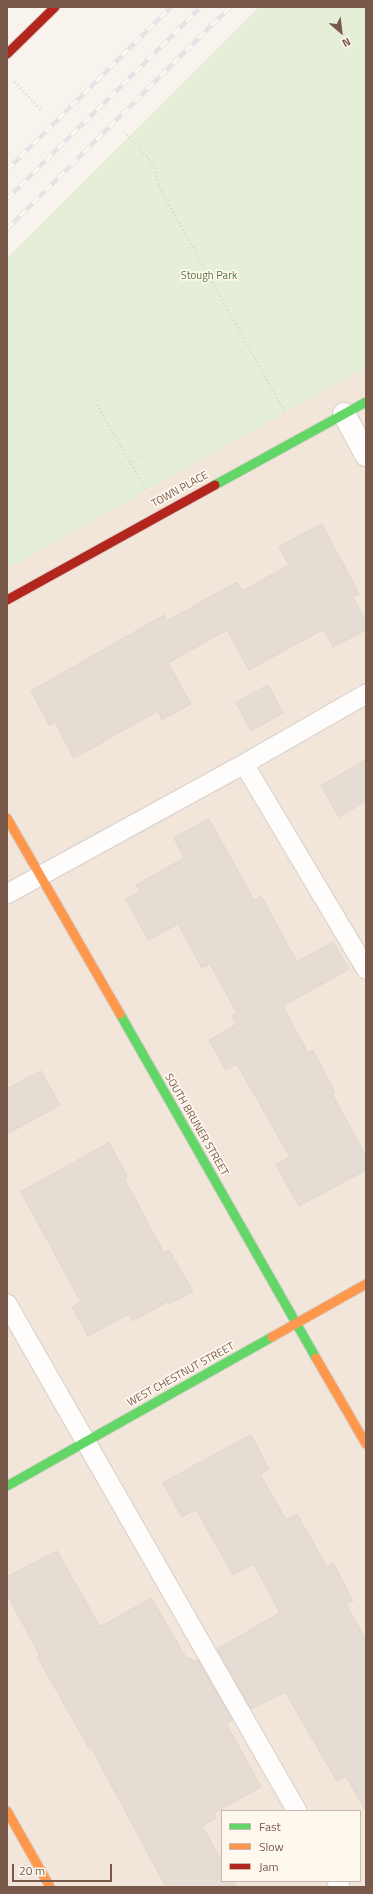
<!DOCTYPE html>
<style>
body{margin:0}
#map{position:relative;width:373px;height:1894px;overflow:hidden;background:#f8f3ed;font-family:"Titillium Web",sans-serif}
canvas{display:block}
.frame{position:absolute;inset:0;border:8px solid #79594a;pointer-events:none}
.legend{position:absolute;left:221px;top:1810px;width:140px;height:72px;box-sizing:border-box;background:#fff8ef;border:1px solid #c9b8ad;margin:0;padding:5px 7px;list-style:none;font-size:12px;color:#79594a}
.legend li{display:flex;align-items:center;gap:8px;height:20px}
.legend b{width:20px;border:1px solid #c9b8ad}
.north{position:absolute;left:321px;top:12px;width:40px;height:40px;-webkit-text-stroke:3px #fff8ef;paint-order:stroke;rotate:152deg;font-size:11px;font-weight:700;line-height:16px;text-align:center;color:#79594a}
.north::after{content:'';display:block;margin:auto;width:14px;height:18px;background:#79594a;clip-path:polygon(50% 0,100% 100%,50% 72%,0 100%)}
.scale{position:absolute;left:12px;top:1864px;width:100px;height:18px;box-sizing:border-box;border:2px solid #79594a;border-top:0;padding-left:5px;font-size:12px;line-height:14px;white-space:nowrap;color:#79594a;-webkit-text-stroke:3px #fff8ef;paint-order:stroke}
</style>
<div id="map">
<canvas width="373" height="1894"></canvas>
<div class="frame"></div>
<ul class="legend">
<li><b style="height:5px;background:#63d668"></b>Fast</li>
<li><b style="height:5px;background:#ff974d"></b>Slow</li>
<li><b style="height:5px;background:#b3261e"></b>Jam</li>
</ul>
<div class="north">N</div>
<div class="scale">20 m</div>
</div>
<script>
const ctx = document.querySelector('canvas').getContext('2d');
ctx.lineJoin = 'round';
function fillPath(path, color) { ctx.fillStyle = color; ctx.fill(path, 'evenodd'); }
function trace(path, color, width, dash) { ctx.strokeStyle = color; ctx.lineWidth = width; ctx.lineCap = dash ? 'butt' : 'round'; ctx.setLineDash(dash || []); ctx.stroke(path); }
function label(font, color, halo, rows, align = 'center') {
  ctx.font = font + ' "Titillium Web",sans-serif'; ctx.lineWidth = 3.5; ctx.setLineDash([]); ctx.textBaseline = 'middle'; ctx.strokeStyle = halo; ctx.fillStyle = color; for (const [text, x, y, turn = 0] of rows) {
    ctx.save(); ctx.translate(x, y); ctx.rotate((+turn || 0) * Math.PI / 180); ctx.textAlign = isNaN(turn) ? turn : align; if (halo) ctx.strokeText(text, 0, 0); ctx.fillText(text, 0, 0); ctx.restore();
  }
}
const residential = new Path2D(`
 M366,367V1887H7V569ZM222,1811H360V1881H222Z`);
const green = new Path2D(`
 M259,7H366V367L7,569V258Z`);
const building = new Path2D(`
 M322,524L359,594L353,597L366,622V630L333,647L324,629L249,670L227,630L168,663L191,704L162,720L158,711L74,758L55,722L50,726L31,691L164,615L167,621L237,582L242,591L289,565L279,547Z
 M268,685L283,713L251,731L236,703Z
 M366,760V801L339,817L321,786Z
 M209,819L254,900L261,896L297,962L333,942L349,969L283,1006L308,1053L313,1050L335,1092L332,1094L366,1156V1170L299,1206L276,1165L290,1157L237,1064L226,1070L209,1040L237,1024L232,1016L237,1013L210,964L202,968L178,924L148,940L126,899L140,892L136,885L184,858L174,838Z
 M41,1071L60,1105L7,1134V1089Z
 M109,1143L127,1176L124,1178L164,1253L169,1250L193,1291L170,1304L168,1301L133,1321L129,1314L88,1336L72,1307L81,1302L21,1192Z
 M251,1435L269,1469L260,1474L286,1520L297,1514L326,1566L333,1563L353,1601L346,1604L366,1640V1811L346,1776L337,1781L285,1692L251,1709L217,1649L280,1613L254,1564L233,1575L196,1509L182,1517L163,1483Z
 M57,1551L100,1627L151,1598L187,1659L190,1657L193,1662L198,1660L232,1720L226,1723L261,1787L214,1813L216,1818L202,1826L222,1862V1881H233L236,1887H166L91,1747L89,1748L38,1658L40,1656L7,1594V1577Z`);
const path = new Path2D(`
 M15,82L42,111
 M124,132L154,164L159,187L286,414
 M97,405L147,491
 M130,463L146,453`);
const lane = new Path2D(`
 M244,764L366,969
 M7,894L244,764L366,694
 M7,1304L297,1811
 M337,1881L340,1887`);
const street = new Path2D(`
 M344,414L366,455`);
const fast = new Path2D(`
 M215,485L366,402
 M120,1014L316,1358
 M7,1486L272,1337`);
const slow = new Path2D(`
 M7,818L120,1014
 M272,1337L366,1284
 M316,1358L366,1444
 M7,1811L50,1887`);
const jam = new Path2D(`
 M7,54L55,7
 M7,600L215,485`);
const rail = new Path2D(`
 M7,170L171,7
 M7,199L201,7
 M7,229L230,7`);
const parkNames = [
 ["Stough Park",209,276]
];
const streetNames = [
 ["TOWN PLACE",180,490,-29],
 ["SOUTH BRUNER STREET",196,1125,60],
 ["WEST CHESTNUT STREET",181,1375,-29]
];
fillPath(residential, '#f2e6da');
fillPath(green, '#e5efd7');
fillPath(building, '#e5dcd4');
trace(building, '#e2d6ce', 1);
trace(lane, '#d7cfca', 21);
trace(street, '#d7cfca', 24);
trace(fast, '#d8cfc9', 11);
trace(slow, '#d8cfc9', 11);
trace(jam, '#d8cfc9', 11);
trace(path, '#dbd2ce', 2.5, [1, 3]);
trace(lane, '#fefdfc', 19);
trace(street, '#fefdfc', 22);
trace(fast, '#63d668', 9);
trace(slow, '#ff974d', 9);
trace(jam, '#b3261e', 9);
trace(rail, '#e5e3e5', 4.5);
trace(rail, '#fff8ef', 3, [9]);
label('11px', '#527a3e', '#fff8ef', parkNames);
label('11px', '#79594a', '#fff8ef', streetNames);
</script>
